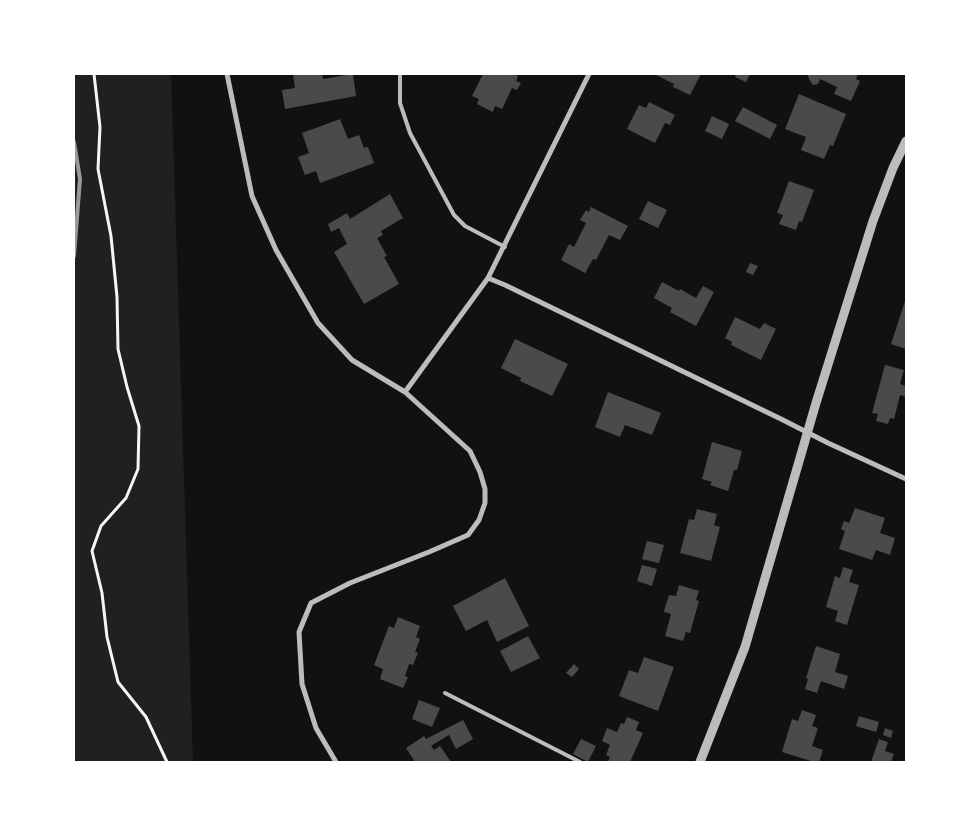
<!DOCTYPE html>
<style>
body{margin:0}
#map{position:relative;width:980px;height:836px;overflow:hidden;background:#111;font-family:Commissioner,sans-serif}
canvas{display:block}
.frame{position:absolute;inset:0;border:75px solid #fff;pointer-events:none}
</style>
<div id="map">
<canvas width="980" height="836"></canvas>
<div class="frame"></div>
</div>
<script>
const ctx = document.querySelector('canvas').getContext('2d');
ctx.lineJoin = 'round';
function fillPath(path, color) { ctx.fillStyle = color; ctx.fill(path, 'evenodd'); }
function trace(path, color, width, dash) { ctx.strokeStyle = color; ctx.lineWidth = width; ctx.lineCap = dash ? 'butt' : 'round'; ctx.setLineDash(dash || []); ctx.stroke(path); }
const green = new Path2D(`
 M74,74H171L193,762H74Z`);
const building = new Path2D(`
 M293,74H322L323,79L353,74L356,96L285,109L282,90L295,88Z
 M483,74H513L518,76L516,81L521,83L517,90L512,88L502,109L495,106L493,112L477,104L479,99L472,96Z
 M654,74H701L690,95L673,87L674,84Z
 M736,74H750L746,82L735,77Z
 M807,74H858L856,79L860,81L851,101L834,94L837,87L820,79L818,84L813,85L810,81Z
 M799,94L846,114L833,146L830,145L824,159L801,150L806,137L785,129Z
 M649,102L675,115L670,125L665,123L655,143L627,129L639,105L646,108Z
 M743,107L777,125L770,139L735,121Z
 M712,116L729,124L722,139L705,131Z
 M340,119L348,139L359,135L364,148L368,147L374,163L320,183L316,171L305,175L298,157L309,153L302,133Z
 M789,181L814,190L802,222L799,221L796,230L779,224L783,215L777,213Z
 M390,194L403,218L381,231L383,235L377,238L387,256L384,257L399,284L364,304L334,252L347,244L339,228L331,232L328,224L347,213L350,219Z
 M648,201L667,210L658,228L639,219Z
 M591,207L628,226L620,240L609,235L596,260L593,259L585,273L561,260L569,244L574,247L586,223L580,220L586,210L589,212Z
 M750,263L758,266L753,275L746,272Z
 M662,282L679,291L680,289L696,298L703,286L714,292L696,326L670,312L672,308L654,298Z
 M906,298V349L891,344Z
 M735,317L760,329L764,323L776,329L761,360L731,345L732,342L725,338Z
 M515,339L568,364L552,396L520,381L521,378L501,368Z
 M885,365L904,370L900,384L906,386V397L900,395L894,419L890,418L888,424L876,421L878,414L872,413Z
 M608,392L661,413L652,435L625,425L620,437L595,427Z
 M712,442L742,451L737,470H734L728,491L710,485L712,482L702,479Z
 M855,508L885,518L880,533L895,538L890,555L876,550L872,560L839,549L845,531L841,529L844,521L849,523Z
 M697,509L717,514L714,525L720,527L711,561L680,553L689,519L694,520Z
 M647,541L664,545L659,563L642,559Z
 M642,565L657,569L652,586L637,581Z
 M843,567L853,570L849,582L859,585L847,625L835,621L838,611L826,607L835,576L840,578Z
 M505,578L529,626L497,642L487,620L466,631L453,606Z
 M679,585L699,591L696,600L699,601L690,633L686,632L683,641L665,636L671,614L664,612V611L669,595L676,596Z
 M398,617L420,626L416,637L420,639L415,652L418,653L413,665L409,664L405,676L408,677L403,688L380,679L383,669L374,665L389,626L394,628Z
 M528,636L540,658L511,672L500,651Z
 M816,646L840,654L835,672L848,676L844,689L821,681L817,693L805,689L808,679L806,678Z
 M644,657L674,667L658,711L619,696L629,670L638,673Z
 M574,664L579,669L572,677L566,673Z
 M419,700L440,708L432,727L412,719Z
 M802,710L816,715L812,726L818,728L812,746L823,750L819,762H814L782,752L792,719L798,721Z
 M859,716L879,722L876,732L856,726Z
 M627,717L639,722L636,730L643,733L630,762H608L610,757L606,755L610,745L602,741L607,728L617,732L621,723L624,724Z
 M463,720L473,739L456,749L449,735L431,746L434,750L440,746L451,762H415L406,748L424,736L426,739Z
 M885,728L893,731L891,738L883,735Z
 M581,739L596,746L588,762L573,754Z
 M879,739L888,742L885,751L894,754L891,762H871Z`);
const path = new Path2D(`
 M94,74L100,127L98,169L111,236L117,297L118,349L127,387L139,426L138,469L126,498L101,526L92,551L102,593L107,637L118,682L146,717L167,762`);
const service = new Path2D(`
 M400,74V103L410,133L454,215L465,226L505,247
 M445,693L580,762`);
const minor = new Path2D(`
 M227,74L252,196L276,250L318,323L352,360L405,392L470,451L480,472L485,489V503L479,520L468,535L429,552L350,583L311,603L299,632L302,684L316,728L336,762
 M488,278L505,285L783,420L828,443L906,479
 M405,392L488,278L589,74`);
const tertiary = new Path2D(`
 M700,762L745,647L816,403L873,221L893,168L906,141`);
const rail = new Path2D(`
 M74,142L80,179L74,256`);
fillPath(green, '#202020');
fillPath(building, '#4a4a4a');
trace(path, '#f5f5f5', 3);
trace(service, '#bcbcbc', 4);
trace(minor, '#bcbcbc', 5);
trace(tertiary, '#bcbcbc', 9);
trace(rail, '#9a9a9a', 4);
</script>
